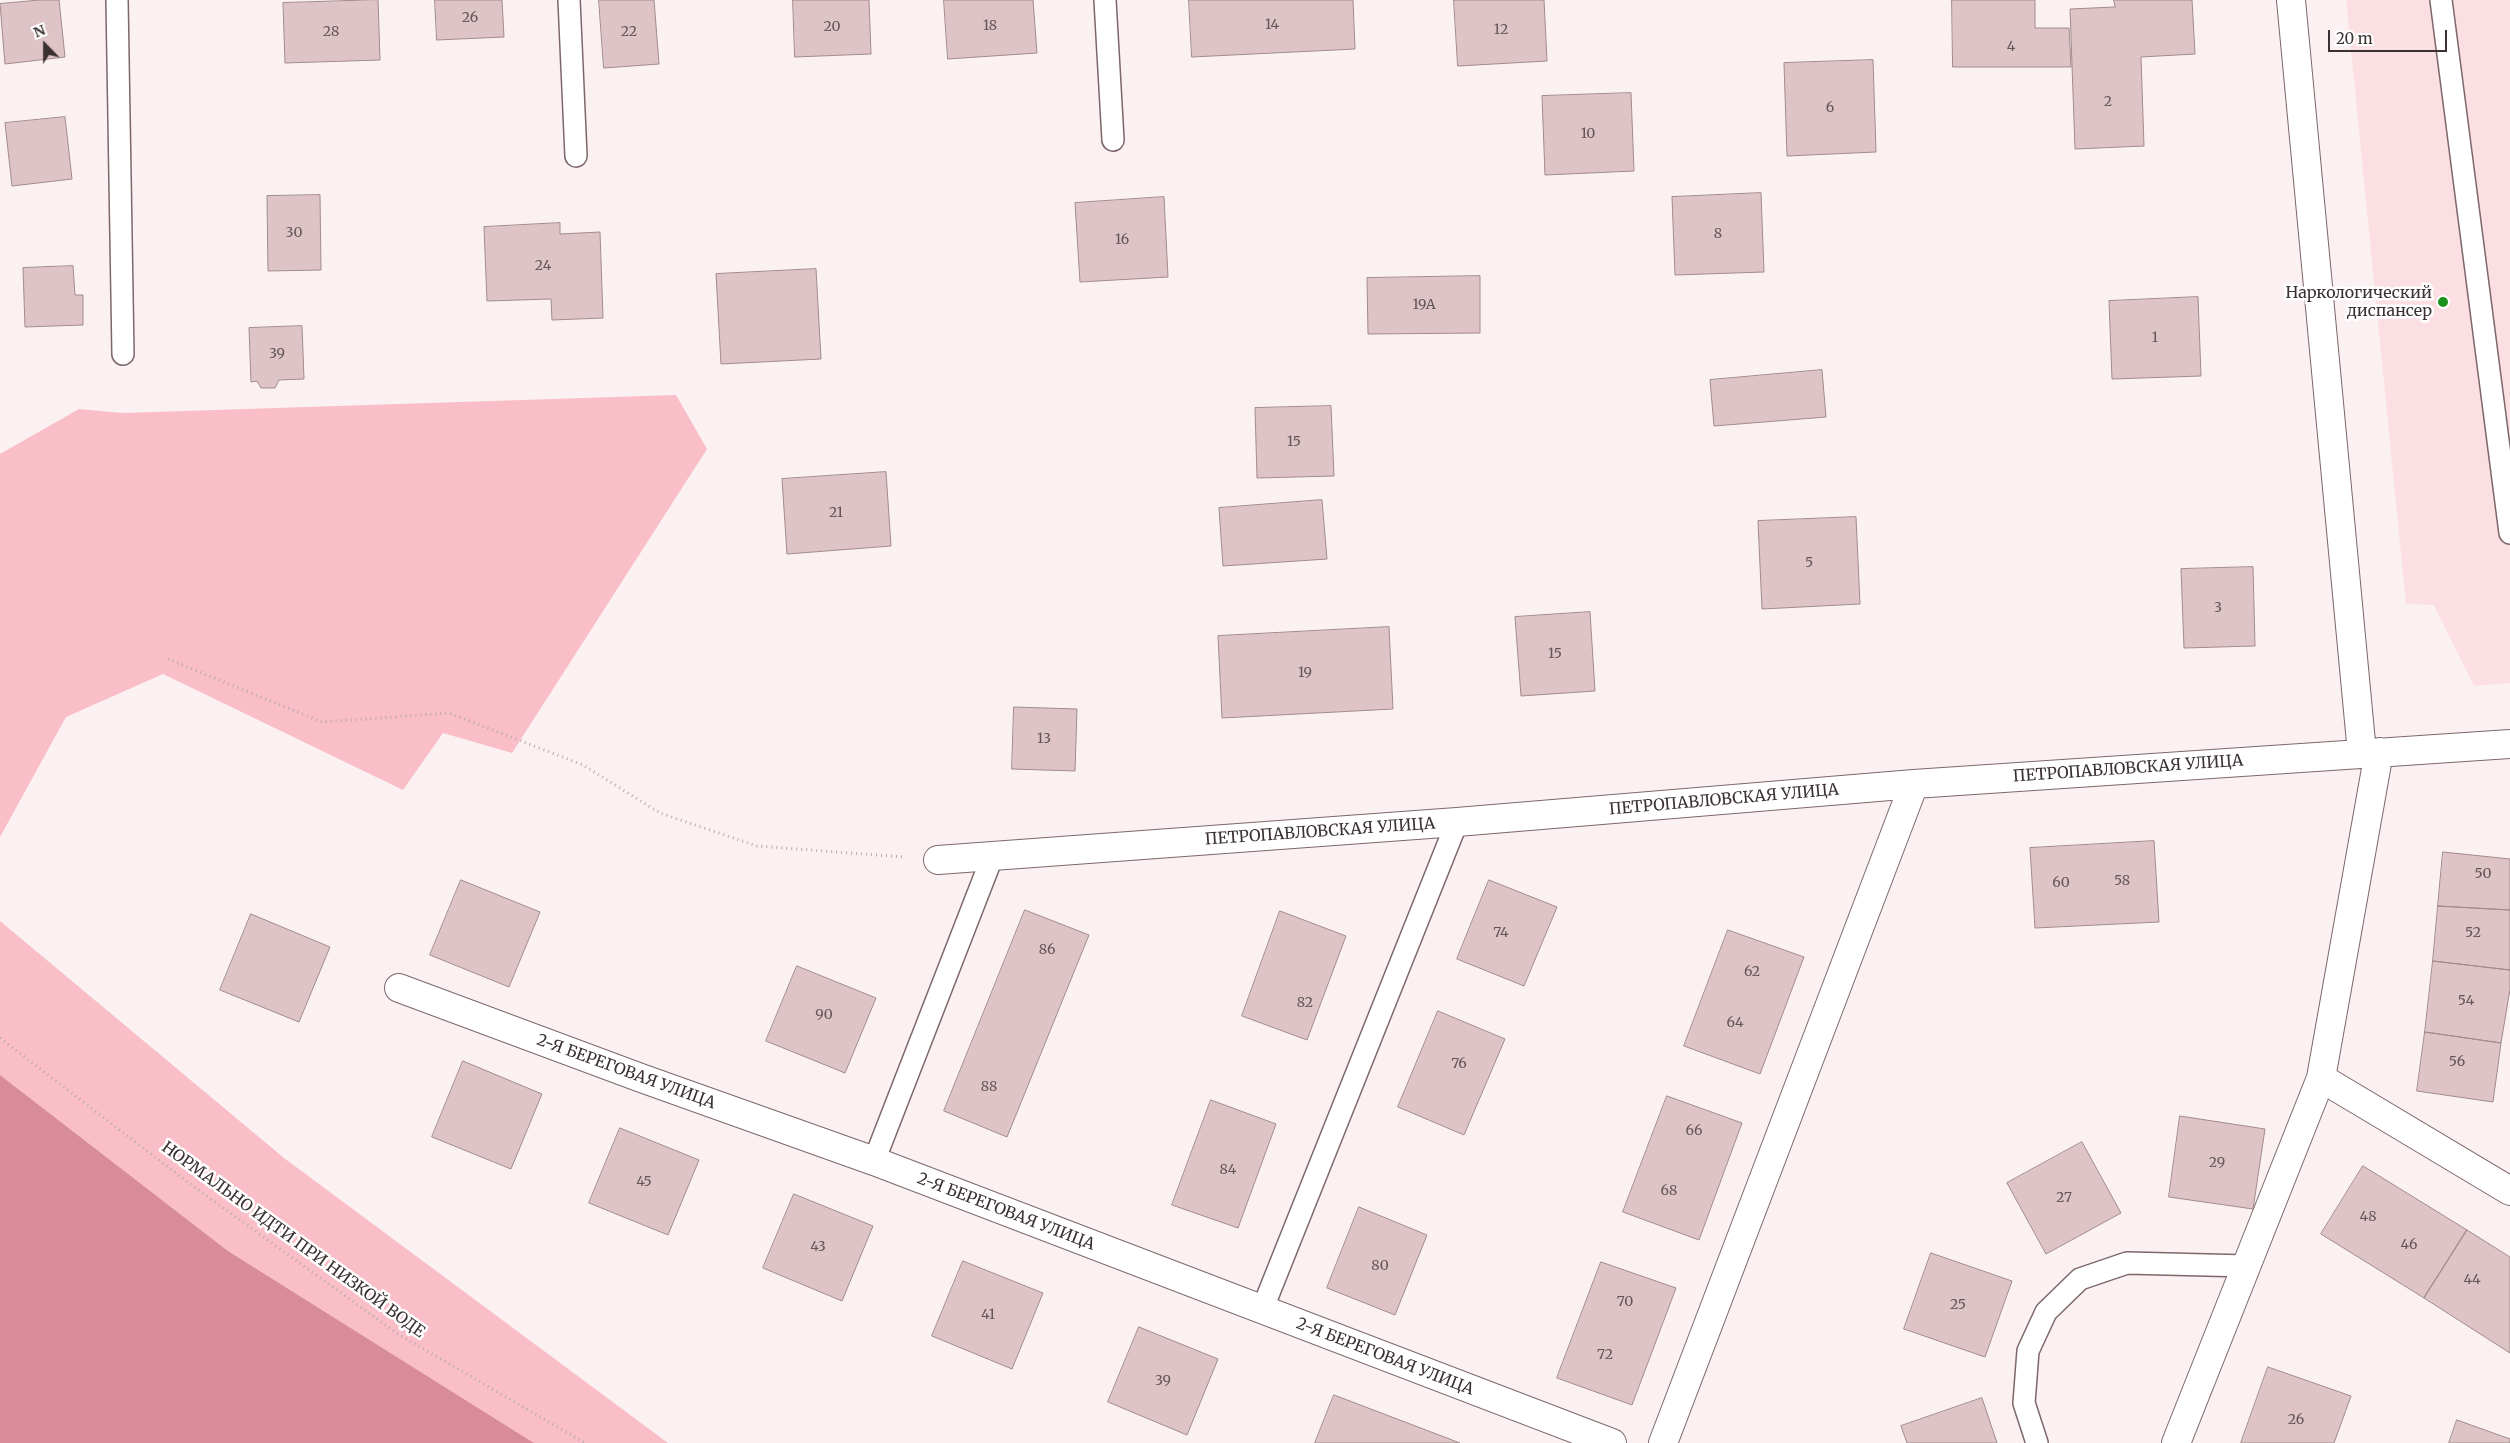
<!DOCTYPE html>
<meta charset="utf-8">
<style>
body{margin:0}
#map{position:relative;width:2510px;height:1443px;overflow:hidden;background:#fcf1f2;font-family:Merriweather,serif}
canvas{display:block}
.north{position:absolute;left:20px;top:20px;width:50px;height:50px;-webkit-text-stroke:4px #fff;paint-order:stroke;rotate:338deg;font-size:14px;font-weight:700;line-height:20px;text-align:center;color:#3b3132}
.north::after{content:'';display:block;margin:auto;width:18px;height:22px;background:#3b3132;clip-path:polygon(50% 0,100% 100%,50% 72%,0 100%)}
.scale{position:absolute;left:2328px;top:30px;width:119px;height:22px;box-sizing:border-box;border:2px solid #3b3132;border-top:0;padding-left:6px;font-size:15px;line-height:18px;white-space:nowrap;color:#3b3132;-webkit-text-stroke:4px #fff;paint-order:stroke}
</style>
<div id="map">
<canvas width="2510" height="1443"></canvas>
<div class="north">N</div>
<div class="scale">20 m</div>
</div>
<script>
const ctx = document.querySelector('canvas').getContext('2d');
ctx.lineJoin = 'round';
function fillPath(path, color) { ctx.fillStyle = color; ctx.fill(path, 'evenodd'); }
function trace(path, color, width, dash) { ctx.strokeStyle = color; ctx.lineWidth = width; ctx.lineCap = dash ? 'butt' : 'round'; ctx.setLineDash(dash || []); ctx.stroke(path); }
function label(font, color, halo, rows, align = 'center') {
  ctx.font = font + ' Merriweather,serif'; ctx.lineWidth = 5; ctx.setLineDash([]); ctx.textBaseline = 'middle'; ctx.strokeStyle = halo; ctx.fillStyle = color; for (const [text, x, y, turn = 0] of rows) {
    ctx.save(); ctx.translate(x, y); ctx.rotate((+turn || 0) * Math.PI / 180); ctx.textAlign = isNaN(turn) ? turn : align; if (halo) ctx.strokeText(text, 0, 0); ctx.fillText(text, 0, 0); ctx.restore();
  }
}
const built = new Path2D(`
 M2346,0H2510V683L2474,686L2434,605L2406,604Z`);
const green = new Path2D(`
 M676,395L707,449L512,753L443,733L403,790L163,674L66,717L0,837V454L79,409L122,413Z
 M0,921L284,1158L668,1443H534L228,1251L0,1075Z`);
const water = new Path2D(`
 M0,1075L228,1251L534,1443H0Z`);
const building = new Path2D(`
 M40,0H59L65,57L5,64L0,4Z
 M378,0L380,60L285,63L283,3Z
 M435,0H502L504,37L437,40Z
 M599,0H654L659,64L604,68Z
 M793,0H869L871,54L795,57Z
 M944,0H1033L1037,53L948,59Z
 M1189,0H1353L1355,49L1192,57Z
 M1454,0H1544L1547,61L1458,66Z
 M1952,0H2035V28H2069L2071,67H1953Z
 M2114,0H2192L2195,54L2141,57L2144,146L2075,149L2070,9L2115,7Z
 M1873,60L1876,152L1787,156L1784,63Z
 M1631,93L1634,171L1545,175L1542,96Z
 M65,117L72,179L12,186L5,123Z
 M1761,193L1764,272L1675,275L1672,197Z
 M320,195L321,270L268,271L267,196Z
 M1164,197L1168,277L1080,282L1075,203Z
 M560,223V234L600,232L603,318L552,320L551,299L487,301L484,227Z
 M73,266L75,295H83V325L25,327L23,268Z
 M816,269L821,359L721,364L716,274Z
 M1480,276V333L1368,334L1367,278Z
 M2198,297L2201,376L2112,379L2109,301Z
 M302,326L304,379L279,380L275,388H261L257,381L251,382L249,328Z
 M1822,370L1826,417L1714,426L1710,380Z
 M1331,406L1334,476L1257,478L1255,408Z
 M886,472L891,546L787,554L782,479Z
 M1322,500L1327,559L1223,566L1219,508Z
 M1856,517L1860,604L1762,609L1758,521Z
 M2253,567L2255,646L2184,648L2181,569Z
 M1590,612L1595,691L1521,696L1515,617Z
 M1389,627L1393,709L1222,718L1218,636Z
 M1014,707L1077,709L1075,771L1012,769Z
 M2154,841L2159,922L2035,928L2030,848Z
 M2443,852L2510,859V910L2438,906Z
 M461,880L540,912L509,987L430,955Z
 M1489,880L1557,907L1524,986L1457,959Z
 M2438,906L2510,910V970L2433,961Z
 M1025,910L1089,935L1007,1137L944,1111Z
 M1280,911L1346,936L1307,1040L1242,1016Z
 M251,914L330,947L299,1022L220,990Z
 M1728,930L1804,957L1760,1074L1684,1046Z
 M2433,961L2510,970V989L2501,1043L2425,1032Z
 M797,966L876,998L845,1073L766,1041Z
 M1438,1011L1505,1039L1464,1135L1398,1107Z
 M2425,1032L2501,1043L2493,1102L2417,1091Z
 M463,1061L542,1094L511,1169L432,1137Z
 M1667,1096L1742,1123L1699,1240L1623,1212Z
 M1211,1100L1276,1124L1238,1228L1172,1205Z
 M2180,1116L2265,1129L2253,1209L2169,1197Z
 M620,1128L699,1160L668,1235L589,1203Z
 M2082,1142L2121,1213L2046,1254L2007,1183Z
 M2363,1166L2467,1230L2424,1298L2321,1234Z
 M794,1194L873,1226L842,1301L763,1268Z
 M1359,1207L1427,1235L1395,1315L1327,1288Z
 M2467,1230L2510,1257V1353L2424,1298Z
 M1931,1253L2012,1281L1985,1357L1904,1329Z
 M963,1261L1043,1293L1012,1369L932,1336Z
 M1601,1262L1676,1288L1632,1405L1557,1378Z
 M1139,1327L1218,1359L1187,1435L1108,1402Z
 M2268,1367L2351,1396L2334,1443H2241Z
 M1334,1395L1460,1443H1315Z
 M1982,1398L1997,1443H1907L1901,1426Z
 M2457,1420L2510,1439V1443H2449Z`);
const path = new Path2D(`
 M168,659L322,722L449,713L583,765L660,813L757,846L903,857
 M0,1038L190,1184L398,1334L585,1443`);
const service = new Path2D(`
 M117,0L123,354
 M569,0L576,156
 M1105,0L1113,140
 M2441,0L2510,533
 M874,1161L993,855
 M1262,1310L1457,822
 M2037,1443L2024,1403L2028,1351L2046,1312L2080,1279L2127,1263L2247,1266`);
const minor = new Path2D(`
 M2291,0L2362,753
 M938,860L1457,822L1914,784L2510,744
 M399,988L641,1078L874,1161L1612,1443
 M2321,1078L2510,1191
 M1663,1443L1914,784
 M2176,1443L2321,1078L2379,752`);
const markers = [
 [2443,302,6,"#1e911d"]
];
const numberNames = [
 ["26",470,18],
 ["14",1272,25],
 ["18",990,26],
 ["20",832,27],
 ["12",1501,30],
 ["28",331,32],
 ["22",629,32],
 ["4",2011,47],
 ["2",2108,102],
 ["6",1830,108],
 ["10",1588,134],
 ["30",294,233],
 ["8",1718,234],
 ["16",1122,240],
 ["24",543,266],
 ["19А",1424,305],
 ["1",2155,338],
 ["39",277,354],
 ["15",1294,442],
 ["21",836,513],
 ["5",1809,563],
 ["3",2218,608],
 ["15",1555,654],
 ["19",1305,673],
 ["13",1044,739],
 ["50",2483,874],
 ["58",2122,881],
 ["60",2061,883],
 ["74",1501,933],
 ["52",2473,933],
 ["86",1047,950],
 ["62",1752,972],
 ["54",2466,1001],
 ["82",1305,1003],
 ["90",824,1015],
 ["64",1735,1023],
 ["56",2457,1062],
 ["76",1459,1064],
 ["88",989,1087],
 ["66",1694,1131],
 ["29",2217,1163],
 ["84",1228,1170],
 ["45",644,1182],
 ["68",1669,1191],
 ["27",2064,1198],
 ["48",2368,1217],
 ["46",2409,1245],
 ["43",818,1247],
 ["80",1380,1266],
 ["44",2472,1280],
 ["70",1625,1302],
 ["25",1958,1305],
 ["41",988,1315],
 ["72",1605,1355],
 ["39",1163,1381],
 ["26",2296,1420]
];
const poiNames = [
 ["Наркологический",2432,293],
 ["диспансер",2432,311]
];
const streetNames = [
 ["ПЕТРОПАВЛОВСКАЯ УЛИЦА",2128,769,-4],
 ["ПЕТРОПАВЛОВСКАЯ УЛИЦА",1724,800,-5],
 ["ПЕТРОПАВЛОВСКАЯ УЛИЦА",1320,832,-4],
 ["2-Я БЕРЕГОВАЯ УЛИЦА",626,1072,20],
 ["2-Я БЕРЕГОВАЯ УЛИЦА",1006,1212,21],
 ["НОРМАЛЬНО ИДТИ ПРИ НИЗКОЙ ВОДЕ",293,1240,36],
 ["2-Я БЕРЕГОВАЯ УЛИЦА",1385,1357,21]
];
fillPath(built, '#fbdfe3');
fillPath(green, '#f9bec7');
fillPath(water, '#d88b98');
fillPath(building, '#dec4c7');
trace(building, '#a28a8d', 1);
trace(service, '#7d676a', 24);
trace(minor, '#7d676a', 30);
trace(path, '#b6abac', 3, [1, 4]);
trace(service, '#fff', 21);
trace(minor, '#fff', 28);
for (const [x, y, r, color] of markers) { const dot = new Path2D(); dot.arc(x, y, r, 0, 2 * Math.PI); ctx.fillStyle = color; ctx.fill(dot); trace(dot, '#fff', 2); }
label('14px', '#645657', null, numberNames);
label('16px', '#3b3132', '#fff', poiNames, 'right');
label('16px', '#3b3132', '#fff', streetNames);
</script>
